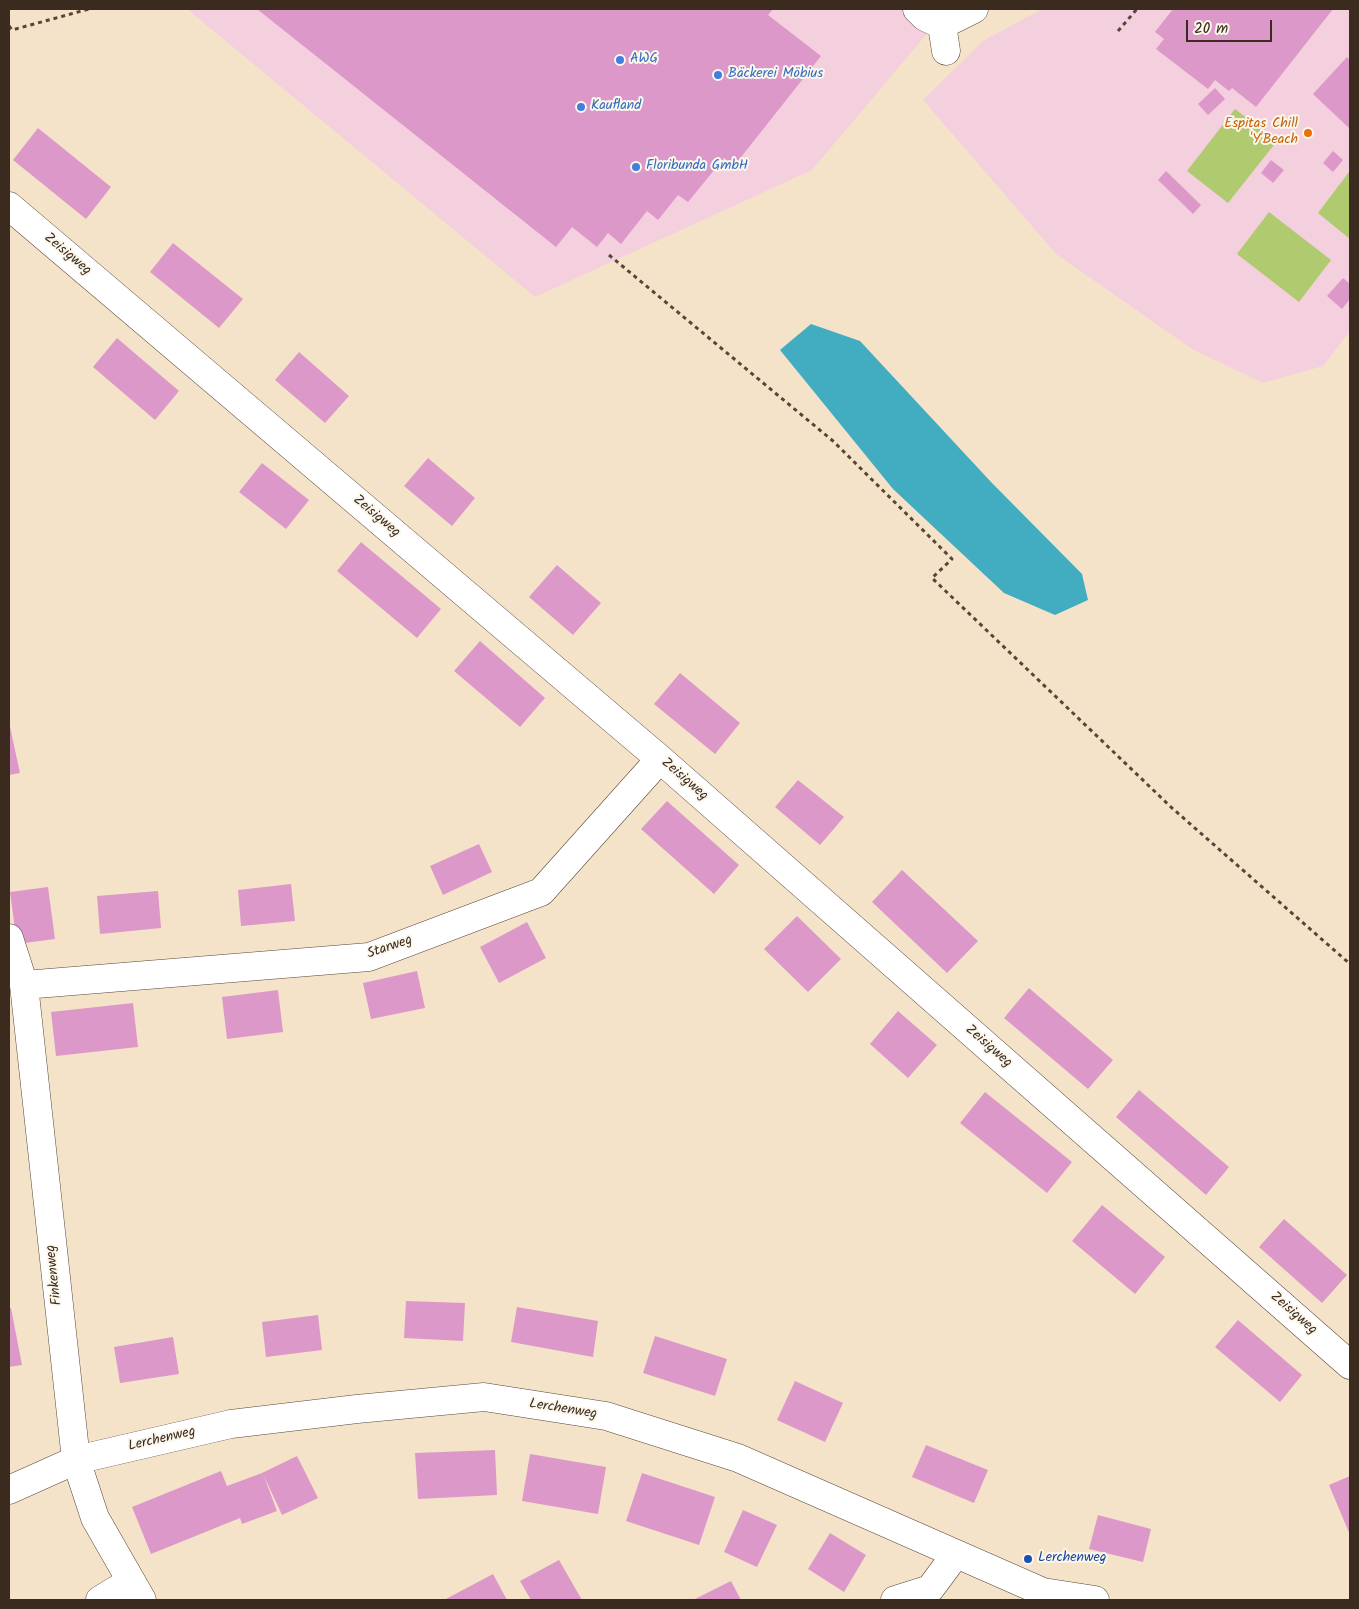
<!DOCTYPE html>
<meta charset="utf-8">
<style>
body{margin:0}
#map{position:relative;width:1359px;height:1609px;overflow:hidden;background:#f5e3c9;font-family:Kalam,sans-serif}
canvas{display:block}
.frame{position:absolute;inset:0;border:10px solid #3b2a1e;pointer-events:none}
.scale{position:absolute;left:1186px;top:20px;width:86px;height:22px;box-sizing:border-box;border:2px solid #3b2a1e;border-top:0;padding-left:6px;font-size:15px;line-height:18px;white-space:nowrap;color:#3b2a1e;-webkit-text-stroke:4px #fbf7ec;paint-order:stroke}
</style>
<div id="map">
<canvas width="1359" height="1609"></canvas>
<div class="frame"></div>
<div class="scale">20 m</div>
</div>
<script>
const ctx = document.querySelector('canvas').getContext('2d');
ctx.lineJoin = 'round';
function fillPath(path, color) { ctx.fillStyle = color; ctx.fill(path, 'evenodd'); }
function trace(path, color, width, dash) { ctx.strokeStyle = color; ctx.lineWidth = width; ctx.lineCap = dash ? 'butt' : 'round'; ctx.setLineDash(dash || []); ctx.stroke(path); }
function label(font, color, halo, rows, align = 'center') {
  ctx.font = font + ' Kalam,sans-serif'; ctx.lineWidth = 4; ctx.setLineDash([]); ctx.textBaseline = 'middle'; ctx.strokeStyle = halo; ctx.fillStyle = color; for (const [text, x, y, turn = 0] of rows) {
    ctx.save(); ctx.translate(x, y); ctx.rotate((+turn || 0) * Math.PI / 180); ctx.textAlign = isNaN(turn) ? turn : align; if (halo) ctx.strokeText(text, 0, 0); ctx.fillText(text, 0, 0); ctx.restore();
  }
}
const built = new Path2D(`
 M187,9H948L812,170L535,297Z
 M1042,9H1350V331L1323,366L1263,383L1192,349L1056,254L923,100L983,41Z`);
const green = new Path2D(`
 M1235,109L1277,141L1228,203L1187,171Z
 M1349,172L1350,173V239L1318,213Z
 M1269,212L1331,260L1299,302L1237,254Z`);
const water = new Path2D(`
 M811,324L860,341L991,482L1082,574L1088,600L1055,615L1004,593L893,489L780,350Z`);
const building = new Path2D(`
 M257,9H773L768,15L821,56L734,166L724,158L688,202L678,195L658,220L647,211L621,244L608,233L597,247L572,227L556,247Z
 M1173,9H1333L1256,107L1232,88L1229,91L1215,80L1208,89L1156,49L1164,39L1155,32Z
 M1347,57L1350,60V129L1313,94Z
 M1215,88L1225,99L1208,115L1198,104Z
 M38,128L111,187L86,219L13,160Z
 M1333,151L1343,160L1333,172L1323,163Z
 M1271,160L1284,170L1273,183L1261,173Z
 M1166,171L1201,205L1193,214L1158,180Z
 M173,243L243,299L219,328L150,272Z
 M1343,278L1350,284V299L1342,309L1327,296Z
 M117,338L179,391L155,420L93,367Z
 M299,352L349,396L325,423L275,380Z
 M428,458L475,498L452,526L404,486Z
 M262,463L309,500L286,529L239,492Z
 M361,542L441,609L417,638L337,571Z
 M557,565L601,603L573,635L529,597Z
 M480,641L545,698L520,727L454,671Z
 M680,673L740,723L715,754L654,704Z
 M9,722L20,773L9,775Z
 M798,780L844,817L820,845L775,807Z
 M667,801L739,865L714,894L641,829Z
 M479,844L492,872L443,895L430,866Z
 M902,870L978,941L947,973L872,902Z
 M291,884L295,921L241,926L238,890Z
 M48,887L55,939L17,944L10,892Z
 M158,891L161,928L100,934L97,896Z
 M797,916L841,959L808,992L764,949Z
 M527,922L546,958L499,983L480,947Z
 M417,971L425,1008L371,1019L363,983Z
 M1029,988L1113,1060L1088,1089L1004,1018Z
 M278,990L283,1032L227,1039L222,997Z
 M133,1003L138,1047L56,1056L51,1012Z
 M898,1011L937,1045L908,1078L870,1044Z
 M1139,1090L1229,1167L1206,1195L1116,1117Z
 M985,1092L1072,1162L1047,1193L960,1123Z
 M1102,1205L1165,1257L1135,1294L1072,1241Z
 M1284,1219L1347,1275L1322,1303L1259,1247Z
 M406,1301L465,1303L463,1341L404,1338Z
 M517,1307L598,1321L593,1357L511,1342Z
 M9,1308H11L22,1365L9,1367Z
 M318,1315L322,1350L266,1357L262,1322Z
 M1238,1320L1302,1375L1280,1402L1215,1347Z
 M655,1336L727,1359L715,1396L643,1373Z
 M173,1337L179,1374L120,1383L114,1347Z
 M795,1381L843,1403L825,1442L777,1420Z
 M926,1445L988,1470L974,1503L912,1477Z
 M495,1450L497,1495L418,1499L415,1453Z
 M530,1454L606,1467L598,1514L522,1501Z
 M297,1456L318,1498L282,1515L264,1476L277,1511L242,1524L240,1518L151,1554L132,1507L221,1471L227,1486L262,1473Z
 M642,1473L715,1497L699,1545L626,1521Z
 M1350,1476V1535L1329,1485Z
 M743,1510L777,1525L757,1567L724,1552Z
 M1098,1515L1151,1529L1143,1562L1089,1549Z
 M830,1533L866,1555L844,1592L808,1569Z
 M559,1560L582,1600H531L520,1581Z
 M493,1574L507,1600H444Z
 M731,1581L741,1600H693Z`);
const path = new Path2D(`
 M9,26L12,30L89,9
 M1118,31L1137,9
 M609,255L833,441L952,559L932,578L1172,808L1350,964`);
const minor = new Path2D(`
 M917,9L925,17L942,25L974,9
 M942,25L946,51
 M9,206L660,759L1350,1365
 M9,938L24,985L76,1460L95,1518L142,1600
 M24,985L369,957L541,892L660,759
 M9,1490L76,1460L231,1424L357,1409L484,1397L606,1416L738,1458L1043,1592L1095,1600
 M100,1600L131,1581
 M895,1600L930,1589L956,1554`);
const markers = [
 [620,60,5,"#3f7fe0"],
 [718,75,5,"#3f7fe0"],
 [581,107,5,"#3f7fe0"],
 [1308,133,5,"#e8710a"],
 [636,167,5,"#3f7fe0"],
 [1028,1559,5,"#1a4fb4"]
];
const shopNames = [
 ["AWG",630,60],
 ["Bäckerei Möbius",728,75],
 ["Kaufland",591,107],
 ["Floribunda GmbH",646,167]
];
const foodNames = [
 ["Espitas Chill",1298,125],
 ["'Y'Beach",1298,141]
];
const streetNames = [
 ["Zeisigweg",67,255,40],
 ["Zeisigweg",376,517,40],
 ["Zeisigweg",684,780,41],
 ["Starweg",390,948,-19],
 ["Zeisigweg",988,1047,41],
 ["Finkenweg",55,1275,-96],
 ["Zeisigweg",1293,1314,41],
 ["Lerchenweg",563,1410,9],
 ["Lerchenweg",162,1440,-13]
];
const transitNames = [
 ["Lerchenweg",1038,1559]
];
fillPath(built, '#f4cfdd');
fillPath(green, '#b0ca70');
fillPath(water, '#42acc1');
fillPath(building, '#dd98ca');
trace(minor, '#574638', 29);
trace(path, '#574638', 3, [4, 4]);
trace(minor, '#fff', 28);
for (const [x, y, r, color] of markers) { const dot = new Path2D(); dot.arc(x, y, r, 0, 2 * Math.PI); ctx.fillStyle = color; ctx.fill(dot); trace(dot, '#fbf7ec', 2); }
label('14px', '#366cbe', '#fbf7ec', shopNames, 'left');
label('14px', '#c56008', '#fbf7ec', foodNames, 'right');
label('14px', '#3b2a1e', '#fbf7ec', streetNames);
label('14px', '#164399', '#fbf7ec', transitNames, 'left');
</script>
